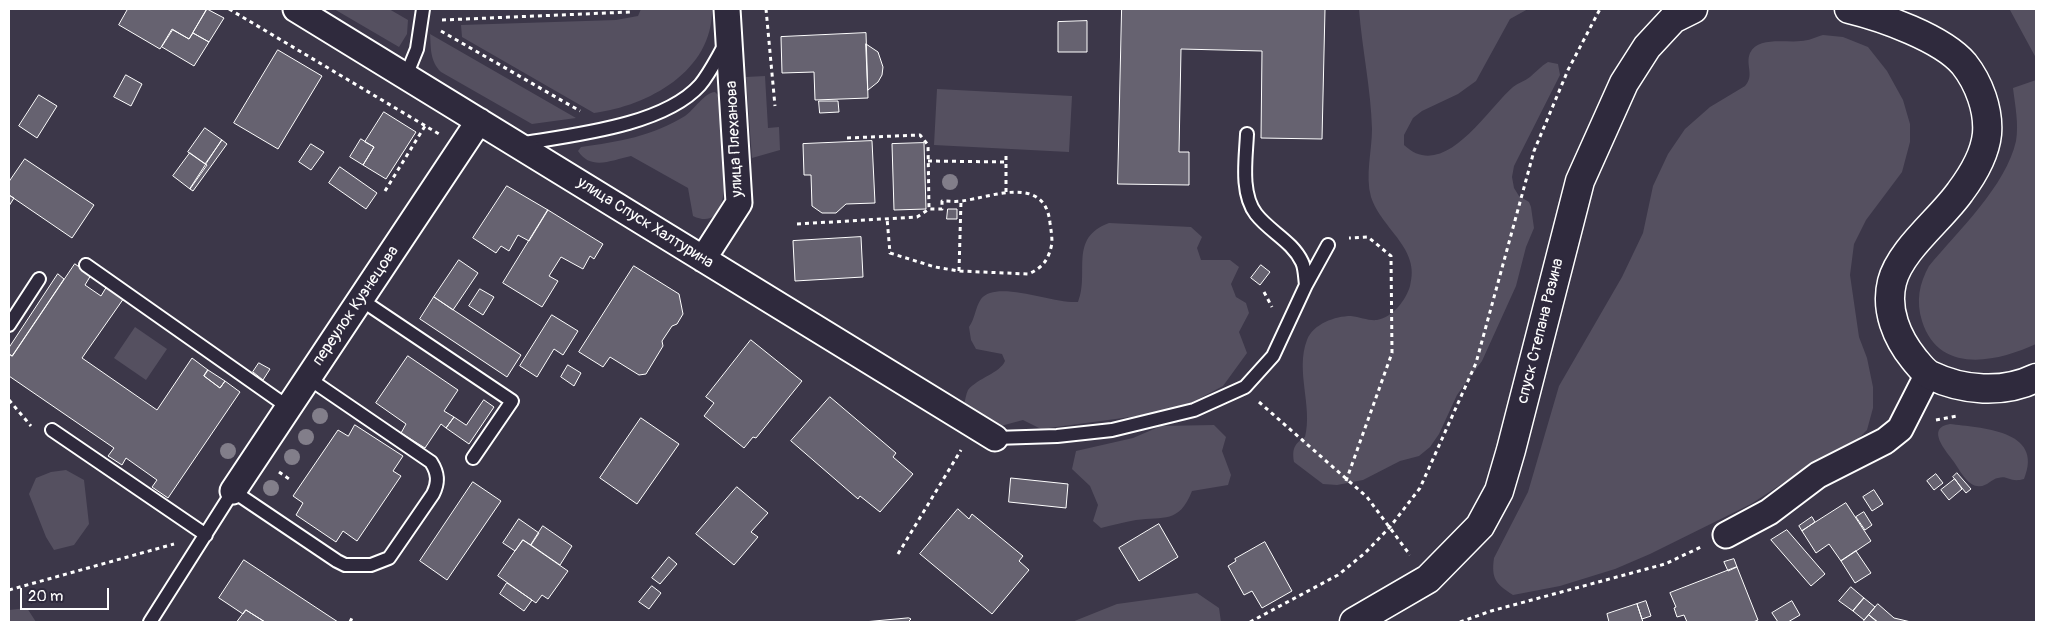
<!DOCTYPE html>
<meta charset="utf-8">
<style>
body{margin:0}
#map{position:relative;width:2045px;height:631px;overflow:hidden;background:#3c3749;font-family:Pangolin,sans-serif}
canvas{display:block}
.frame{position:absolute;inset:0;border:10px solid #fff;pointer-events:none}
.scale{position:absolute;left:20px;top:588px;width:89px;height:22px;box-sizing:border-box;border:2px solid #fff;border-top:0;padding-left:6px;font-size:15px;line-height:18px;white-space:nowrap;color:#fff;-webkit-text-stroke:4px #2f2a3d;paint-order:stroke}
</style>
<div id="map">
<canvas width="2045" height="631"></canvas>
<div class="frame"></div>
<div class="scale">20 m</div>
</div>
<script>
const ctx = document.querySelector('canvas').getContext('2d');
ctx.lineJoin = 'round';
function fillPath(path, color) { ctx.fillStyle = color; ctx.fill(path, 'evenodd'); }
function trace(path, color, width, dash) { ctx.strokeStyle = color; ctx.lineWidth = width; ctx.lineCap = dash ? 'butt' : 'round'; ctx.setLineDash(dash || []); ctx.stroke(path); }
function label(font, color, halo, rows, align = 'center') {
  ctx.font = font + ' Pangolin,sans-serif'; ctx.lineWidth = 4.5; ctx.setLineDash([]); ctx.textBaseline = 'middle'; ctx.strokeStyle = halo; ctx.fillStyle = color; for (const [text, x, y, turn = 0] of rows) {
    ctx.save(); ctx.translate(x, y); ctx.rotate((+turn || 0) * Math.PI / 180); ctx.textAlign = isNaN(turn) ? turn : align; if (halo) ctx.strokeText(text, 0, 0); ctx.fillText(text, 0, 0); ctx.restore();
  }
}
const green = new Path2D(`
 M334,9H389L408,20L407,34L399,47Z
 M641,9H712C713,71 648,106 594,113L462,37L461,25L616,20L638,16Z
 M1359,9H1528L1510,19L1476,81L1458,94L1422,111L1413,118L1404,135V145C1444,183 1487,109 1513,87C1518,83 1525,81 1530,77C1536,72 1541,66 1548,62L1558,64L1560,75L1514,166L1512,177L1514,188L1519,196L1529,202L1531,207L1534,228L1526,247L1516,286L1482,361L1457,395L1439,434L1430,447L1419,456L1400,461L1363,480L1337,485L1323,484L1294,462C1292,449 1294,444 1305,437C1313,406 1295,371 1307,340C1313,324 1335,316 1351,316C1360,317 1369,321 1377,320C1393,317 1406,300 1410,286C1421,248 1382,230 1371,197C1365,175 1372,151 1372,129C1371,89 1362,49 1359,9Z
 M2009,9H2036V58L2010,10Z
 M430,34L576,118L532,124L441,72C430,61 431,49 430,34Z
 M1823,35L1843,37L1868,47L1887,71L1903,100L1910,124V142L1902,172L1866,220L1854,244L1850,275L1859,337L1867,358L1873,387V408L1867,430L1858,439L1806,468L1751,504L1650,554L1615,569L1560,586L1513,595C1496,584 1491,579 1494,558L1528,492L1559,386L1622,277L1643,233L1653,186L1668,154L1685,129L1710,107L1745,86C1755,75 1745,65 1750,53C1758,36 1786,43 1801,41C1808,41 1816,37 1823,35Z
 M765,76L768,128L779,127L780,150L752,158L746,77Z
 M2036,80V344C1997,362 1939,375 1922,321C1916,301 1919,284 1929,266C1958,231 2006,186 2016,141C2019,124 2015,105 2013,88Z
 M937,89L1072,96L1069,152L934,145Z
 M715,92L719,96C721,117 743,240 693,216L688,188L631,156C612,160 591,171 578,151L581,147C618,142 653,136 685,116C694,110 704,93 715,92Z
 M1109,223L1191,227L1202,237L1197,248L1201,260H1230L1239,267L1231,284L1236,297L1246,303L1249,313L1239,332L1247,353L1223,386L1187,405L1138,416L1041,429L1023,420L997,427L964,405C965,401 966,394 968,390C978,378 1000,373 1005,361L1002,354L976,349L971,340L969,327C975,319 975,308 981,299C996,279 1054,304 1078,302C1090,273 1068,238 1109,223Z
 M135,327L167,349L146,380L114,358Z
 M1950,424C1979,428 2045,429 2024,479C2010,483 2008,475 1998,478C1991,479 1986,488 1977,486C1967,485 1959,469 1954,462C1946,451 1925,428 1950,424Z
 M1214,425L1226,437L1222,451L1231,475L1228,485L1192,491C1179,524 1164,516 1136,520C1124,522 1113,525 1101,528L1093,521L1098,505L1090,486L1072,469L1076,451L1133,438L1161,426Z
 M66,470L84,480L89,524L74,545L54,550L46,537L29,494L36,478L51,472Z
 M1197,593L1219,608L1221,622H1072L1117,604Z
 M27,608L36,622H9V610Z`);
const building = new Path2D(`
 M128,9H207L189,39L172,29L160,49L119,25Z
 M207,9L224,18L209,42L193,33Z
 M1122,9H1325L1322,139L1261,138L1262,51L1181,49L1179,152H1189V185L1118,184Z
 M1087,21V52H1058V22Z
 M173,30L189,39L193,33L209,42L194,66L162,47Z
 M866,33L868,98L815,100L814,72L782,73L781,37Z
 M866,44L878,52L883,67L882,75L878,82L868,90Z
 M278,50L322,76L278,149L234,123Z
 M126,75L142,84L131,106L114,97Z
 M39,95L57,106L37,138L19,126Z
 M819,101H838L839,112L820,113Z
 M384,112L416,132L386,179L363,165L374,147L365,142Z
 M205,128L222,140L205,164L188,152Z
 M361,139L374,147L363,165L350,157Z
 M222,140L227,144L193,191L190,189Z
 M872,141L875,203L846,204L836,213H822L812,206L811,175H804L803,144Z
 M924,143L926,209L894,210L892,144Z
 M311,144L324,152L311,170L299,162Z
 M190,153L207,165L190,189L173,176Z
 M25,159L94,205L72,238L9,195V182Z
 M340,167L377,193L366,209L329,183Z
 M507,186L548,210L529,241L518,235L509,251L501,246L496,253L473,238Z
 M9,195L14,198L9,206Z
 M948,209H957V219H947Z
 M548,210L603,244L594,259L590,256L583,269L561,257L549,276L558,281L542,307L503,283Z
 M861,237L863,277L795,281L793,241Z
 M459,260L478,273L453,310L434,297Z
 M75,264L91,275L85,285L101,296L107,286L124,298L82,358L157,410L192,358L208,370L204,376L220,388L225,381L240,392L168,498L152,487L157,480L126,458L122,465L108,456L114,448L9,376V354L12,356Z
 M1261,265L1270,272L1260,285L1251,278Z
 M634,266L679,294L683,314L677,324L672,326L662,341L663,346L646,374L639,375L610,357L603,367L579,352Z
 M58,274L64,279L12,356L9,354V348Z
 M480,289L494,297L483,315L469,306Z
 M434,297L521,355L507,377L420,319Z
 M552,315L578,331L563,355L554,349L537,377L520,366Z
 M751,340L802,381L756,438L753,437L744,448L704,416L714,403L706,397Z
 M408,356L458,390L444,411L454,417L446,428L441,424L425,448L401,433L406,424L376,403Z
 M259,363L270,369L263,380L253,372Z
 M568,365L581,373L574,386L561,377Z
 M208,370L225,381L220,388L204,376Z
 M830,397L896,453L893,457L913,474L880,512L860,496L858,499L791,441Z
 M484,400L494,407L469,444L446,428L454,417L466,425Z
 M641,418L679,444L637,504L600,478Z
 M355,425L403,456L393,471L401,476L357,541L343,531L336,542L296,515L303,503L293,496L338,430L348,436Z
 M1957,473L1971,489L1966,493L1953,477Z
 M1936,474L1943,483L1934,490L1927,481Z
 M1011,478L1068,484L1066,508L1009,502Z
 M1955,479L1962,489L1949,500L1941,490Z
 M473,482L501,501L447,580L420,561Z
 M737,487L768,513L751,532L758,537L734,565L696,534Z
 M1874,490L1883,504L1872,511L1863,497Z
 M1846,503L1871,541L1841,561L1829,544L1816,553L1802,531Z
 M958,509L969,519L972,514L1023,556L1019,561L1029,570L992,614L920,554Z
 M1864,512L1872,525L1865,530L1856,517Z
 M1812,517L1815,522L1802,531L1799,526Z
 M519,519L539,533L531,545L523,540L515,551L503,543Z
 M1159,524L1178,557L1139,581L1119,548Z
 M543,526L572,546L560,565L531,545Z
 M1787,530L1825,574L1811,586L1771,540Z
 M523,540L568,571L548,599L542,595L536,603L498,576Z
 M1265,542L1292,591L1262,608L1252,591L1244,595L1228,566L1236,561L1235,559Z
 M1856,551L1871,573L1855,583L1841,561Z
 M669,557L677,564L660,584L652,578Z
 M1734,559L1737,567L1728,571L1724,562Z
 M244,560L338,622H265L246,610L243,614L219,598Z
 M1737,567L1758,620L1753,622H1687L1684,615L1677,617L1674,608L1676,607L1670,593Z
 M507,583L532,600L524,611L500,594Z
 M652,586L661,593L649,609L639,602Z
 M1851,587L1864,598L1853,611L1839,601Z
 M1864,598L1875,607L1864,620L1853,611Z
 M1646,601L1651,616L1642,619L1637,604Z
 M1792,601L1800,615L1788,622H1778L1772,613Z
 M1637,604L1643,622H1609L1607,614Z
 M1878,604L1894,618L1911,622H1878L1869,615Z
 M246,610L265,622H237Z
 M1869,615L1877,622H1863Z
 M909,618L911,619L908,622H864Z`);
const path = new Path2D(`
 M229,9L439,134
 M766,9L775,106
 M442,20L630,12L632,9
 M441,31L580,111
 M847,138L920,135L928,145L929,209
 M928,161L1006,162
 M385,191L425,126
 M1006,192V154
 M797,224L917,217L929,209H942V201C949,201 955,202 962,201C992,197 1045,174 1050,223C1051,230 1052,236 1052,243C1049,259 1043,268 1028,274L959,271L935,267L890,253L887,218
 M959,271L961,201
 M1264,292L1272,307
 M9,400L31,426
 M1259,402L1367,497L1410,555
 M1936,420L1957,416
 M279,472L289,479
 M1346,481L1392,353L1391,256L1368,237L1349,238
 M898,554L961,450
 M9,590L174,544
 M350,622L352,618
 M1250,622L1338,575L1365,553L1390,527L1420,488L1476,363L1534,151L1568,70L1600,9
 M1460,622L1491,611L1665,564L1703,546`);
const service = new Path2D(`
 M406,76L417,49L423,9
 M1247,134C1246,158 1240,193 1256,214C1270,232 1292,241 1302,262C1305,268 1305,278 1306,285
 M519,144C572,135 663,126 700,85C710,73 718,56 726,43
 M86,265L288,407
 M360,299L512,401L473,458
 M9,325L39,279
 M52,430L206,535
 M995,438L1057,436L1112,430L1194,410L1245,387L1273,356L1306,285L1328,245
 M150,622L233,491L337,561L345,565H371L389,558L433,494C439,482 438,473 431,462L308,378`);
const minor = new Path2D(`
 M296,9L995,438
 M703,259L739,203L727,9
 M233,491L479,121
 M1726,535L1769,512L1818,475L1885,441L1900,429L1928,374`);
const secondary = new Path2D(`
 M1849,9C1882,17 1942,38 1964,64C1979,83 1989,110 1987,134C1985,154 1972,176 1960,192C1941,219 1900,250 1892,282C1885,310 1897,338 1914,359C1919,365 1924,372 1930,375C1963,391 2003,394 2036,378
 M1354,622L1428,579L1480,526L1499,491L1511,450L1580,181L1624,83L1647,47L1673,19L1693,9`);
const trees = [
 [950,182],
 [320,416],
 [306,437],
 [228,451],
 [292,457],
 [271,488]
];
const streetNames = [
 ["улица Плеханова",735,139,-93],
 ["улица Спуск Халтурина",645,223,32],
 ["переулок Кузнецова",356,306,-56],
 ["спуск Степана Разина",1541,331,-76]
];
fillPath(green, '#555060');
fillPath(building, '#666270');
trace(building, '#fff', 1);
trace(service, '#fff', 16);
trace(minor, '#fff', 29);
trace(secondary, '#fff', 31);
trace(path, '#fff', 3, [4, 4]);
trace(service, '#2f2a3d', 12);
trace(minor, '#2f2a3d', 25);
trace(secondary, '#2f2a3d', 28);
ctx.fillStyle = '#827e8a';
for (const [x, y] of trees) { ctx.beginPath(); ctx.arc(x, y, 8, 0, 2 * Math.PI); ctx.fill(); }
label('16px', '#fff', '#2f2a3d', streetNames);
</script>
